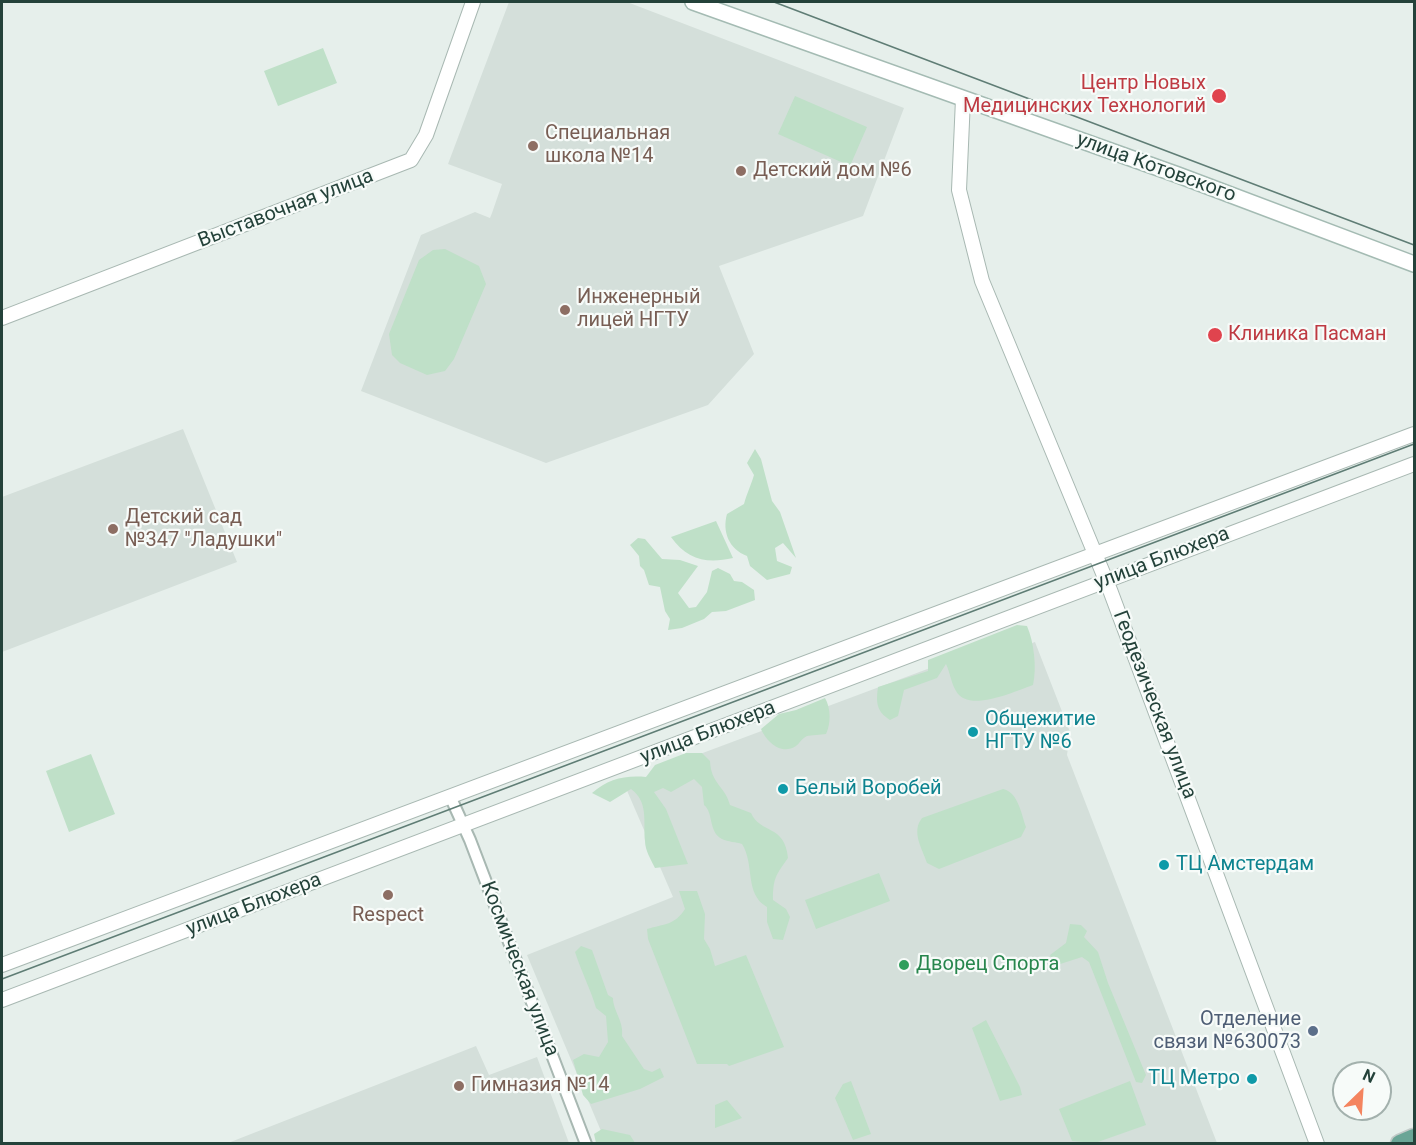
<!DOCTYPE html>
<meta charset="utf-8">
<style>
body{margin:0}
#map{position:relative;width:1416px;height:1145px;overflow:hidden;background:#e6efeb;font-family:Roboto,sans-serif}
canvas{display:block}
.frame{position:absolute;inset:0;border:3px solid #24423a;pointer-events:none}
.north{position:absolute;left:1332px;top:1061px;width:60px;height:60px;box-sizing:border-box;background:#f7fbf9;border:2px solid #a3b1ad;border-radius:50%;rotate:25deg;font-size:16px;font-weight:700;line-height:24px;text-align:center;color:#24423a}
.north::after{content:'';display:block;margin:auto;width:21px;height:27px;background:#f4845f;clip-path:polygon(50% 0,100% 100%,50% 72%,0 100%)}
</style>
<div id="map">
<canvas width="1416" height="1145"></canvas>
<div class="frame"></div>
<div class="north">N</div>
</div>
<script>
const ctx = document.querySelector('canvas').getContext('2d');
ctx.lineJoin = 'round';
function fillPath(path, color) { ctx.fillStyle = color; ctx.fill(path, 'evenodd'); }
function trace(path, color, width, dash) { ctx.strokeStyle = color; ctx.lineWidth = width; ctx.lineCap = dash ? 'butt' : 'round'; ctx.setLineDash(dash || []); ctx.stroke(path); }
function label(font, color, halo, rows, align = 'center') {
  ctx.font = font + ' Roboto,sans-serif'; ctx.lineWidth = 4.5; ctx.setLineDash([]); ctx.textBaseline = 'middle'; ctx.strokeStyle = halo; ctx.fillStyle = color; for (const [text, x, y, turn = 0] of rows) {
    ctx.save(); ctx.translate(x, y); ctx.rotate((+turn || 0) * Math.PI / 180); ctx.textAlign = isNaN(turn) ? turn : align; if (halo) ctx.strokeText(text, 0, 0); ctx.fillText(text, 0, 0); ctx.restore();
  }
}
const built = new Path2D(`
 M509,2H627L904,108L863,216L719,266L754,354L708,405L546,463L361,391L421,235L475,212L490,218L492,213L502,184L448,164Z
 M183,429L237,562L2,652V497Z
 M1035,642L1070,732L1067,755L1217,1143H606L527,955L673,897L625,786L700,754L997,643L1002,654Z
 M476,1046L489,1075L537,1057L569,1143H228Z`);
const green = new Path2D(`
 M323,48L337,83L278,106L264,71Z
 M795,96L867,127L850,166L778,134Z
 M445,249L479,266L486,284L454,359L445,371L427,375L400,363L392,355L389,334L419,260L433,250Z
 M755,449L761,459L772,501L780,512L796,558L783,543L775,548L777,561L792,567L790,574L767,580L750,566L747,556C729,549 722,532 727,514L744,504C747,493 751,485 754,475L747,463Z
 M716,521L733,558C707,564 687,560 671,537Z
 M638,538L645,539L662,559L680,560L698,566L678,593L689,608L696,607L707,592L712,571L718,568L730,574L734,581L742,582L754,590L755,600L726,611L712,612L704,619L682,628L668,630L670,619L665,611L660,587L649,585L644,570L640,566L639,556L630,545Z
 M1017,625L1027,626C1034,642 1037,668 1033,685C1013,692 968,713 956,691C951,683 950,672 946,664L937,678L904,690L898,716L890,720C876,711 876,702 878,687L928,671V660Z
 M825,698C831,708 831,724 826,734C821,735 811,735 807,736C802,738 799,744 796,746C781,756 766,741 761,729L779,714L796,710Z
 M686,753H702L710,761C711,784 725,786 730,805L751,813C760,834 785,824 788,858C776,875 773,878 773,900L786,909L790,917L783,940L773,939L767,922V907C744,894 755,864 742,844C736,842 728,842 722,839C708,832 714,813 704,805L702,787L694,779L671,792L663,788L654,792L666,809L688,864L655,868C651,860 645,850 645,841C643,822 649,802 631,789L610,802L592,793C608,779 625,775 646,777L655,765Z
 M91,754L115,814L69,832L46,771Z
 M1003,789C1018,792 1021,813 1026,827L1021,837L939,869L927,863C922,848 911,832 922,818Z
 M879,873L890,901L816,929L805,900Z
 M679,891H697L705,914L704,939L710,949L715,966L746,955L784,1047L729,1066L727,1064H697L648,939L647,929C664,924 675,925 685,909Z
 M1070,924L1081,925L1087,931L1084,937L1098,952L1108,983L1146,1075L1142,1083L1136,1082L1089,962L1082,957L1054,966L1050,955L1066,943Z
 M581,946L592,950L608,995L613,998C613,1011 624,1021 622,1036L644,1069L652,1072L660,1068L664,1077L640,1089L591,1104L583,1095L573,1060L584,1054L599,1057L608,1042L606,1016L596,1008C591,990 581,971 575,952Z
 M986,1020L1020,1087L1022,1095L1000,1101L972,1028Z
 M851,1081L871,1134L853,1140L835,1098L843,1084Z
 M1130,1081L1146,1125L1095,1143L1072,1141L1059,1109Z
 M727,1100L742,1118L715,1128V1105Z
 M602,1129L630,1135L635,1143H596L594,1134Z`);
const minor = new Path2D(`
 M450,796L470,840L586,1144`);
const tertiary = new Path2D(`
 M963,99L959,190L982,281L1110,590L1317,1144
 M2,318L411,160L426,135L473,2
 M2,965L1414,434
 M2,1000L1414,464`);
const secondary = new Path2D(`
 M693,2L1178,175L1414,264`);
const primary = new Path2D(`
 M1400,1144L1414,1138`);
const tram = new Path2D(`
 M774,2L1414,245
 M2,979L1414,444`);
const markers = [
 [1219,96,8,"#e0444e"],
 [533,146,6,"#8d6e63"],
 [741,171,6,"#8d6e63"],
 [565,310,6,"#8d6e63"],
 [1215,335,8,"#e0444e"],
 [113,529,6,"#8d6e63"],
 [973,732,6,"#0f9aa8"],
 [783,789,6,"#0f9aa8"],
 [1164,865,6,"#0f9aa8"],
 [388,895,6,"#8d6e63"],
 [904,965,6,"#2e9e5b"],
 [1313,1031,6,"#5c6f8a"],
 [1252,1079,6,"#0f9aa8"],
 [459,1086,6,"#8d6e63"]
];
const healthNames = [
 ["Центр Новых",1206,84],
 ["Медицинских Технологий",1206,107],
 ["Клиника Пасман",1228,335,"left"]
];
const educationNames = [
 ["Специальная",545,134],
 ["школа №14",545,157],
 ["Детский дом №6",753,171],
 ["Инженерный",577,298],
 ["лицей НГТУ",577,321],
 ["Детский сад",125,518],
 ["№347 \"Ладушки\"",125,541],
 ["Respect",388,916,"center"],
 ["Гимназия №14",471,1086]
];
const streetNames = [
 ["улица Котовского",1156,168,20],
 ["Выставочная улица",286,209,-21],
 ["улица Блюхера",1162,559,-21],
 ["Геодезическая улица",1154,705,69],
 ["улица Блюхера",708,733,-21],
 ["улица Блюхера",254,905,-21],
 ["Космическая улица",519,969,69]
];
const cultureNames = [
 ["Общежитие",985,720],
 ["НГТУ №6",985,743],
 ["Белый Воробей",795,789],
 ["ТЦ Амстердам",1176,865],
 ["ТЦ Метро",1240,1079,"right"]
];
const leisureNames = [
 ["Дворец Спорта",916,965]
];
const serviceNames = [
 ["Отделение",1301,1020],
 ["связи №630073",1301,1043]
];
fillPath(built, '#d4dfda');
fillPath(green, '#bfe0c8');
trace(minor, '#a8b8b2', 14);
trace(tertiary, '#a8b8b2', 16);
trace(secondary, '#a4bbb3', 18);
trace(primary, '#c2cac8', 21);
trace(minor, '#fff', 10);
trace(tertiary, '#fff', 14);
trace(secondary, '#fff', 15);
trace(primary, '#6aa596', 18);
trace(tram, '#5f7d75', 1.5);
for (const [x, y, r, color] of markers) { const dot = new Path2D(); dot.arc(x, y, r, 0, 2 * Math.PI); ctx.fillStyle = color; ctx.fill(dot); trace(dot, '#f7fbf9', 2); }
label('20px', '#be3a42', '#f7fbf9', healthNames, 'right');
label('20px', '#785e54', '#f7fbf9', educationNames, 'left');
label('20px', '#24423a', '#f7fbf9', streetNames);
label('20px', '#0d838f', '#f7fbf9', cultureNames, 'left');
label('20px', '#27864d', '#f7fbf9', leisureNames, 'left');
label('20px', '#4e5e75', '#f7fbf9', serviceNames, 'right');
</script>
